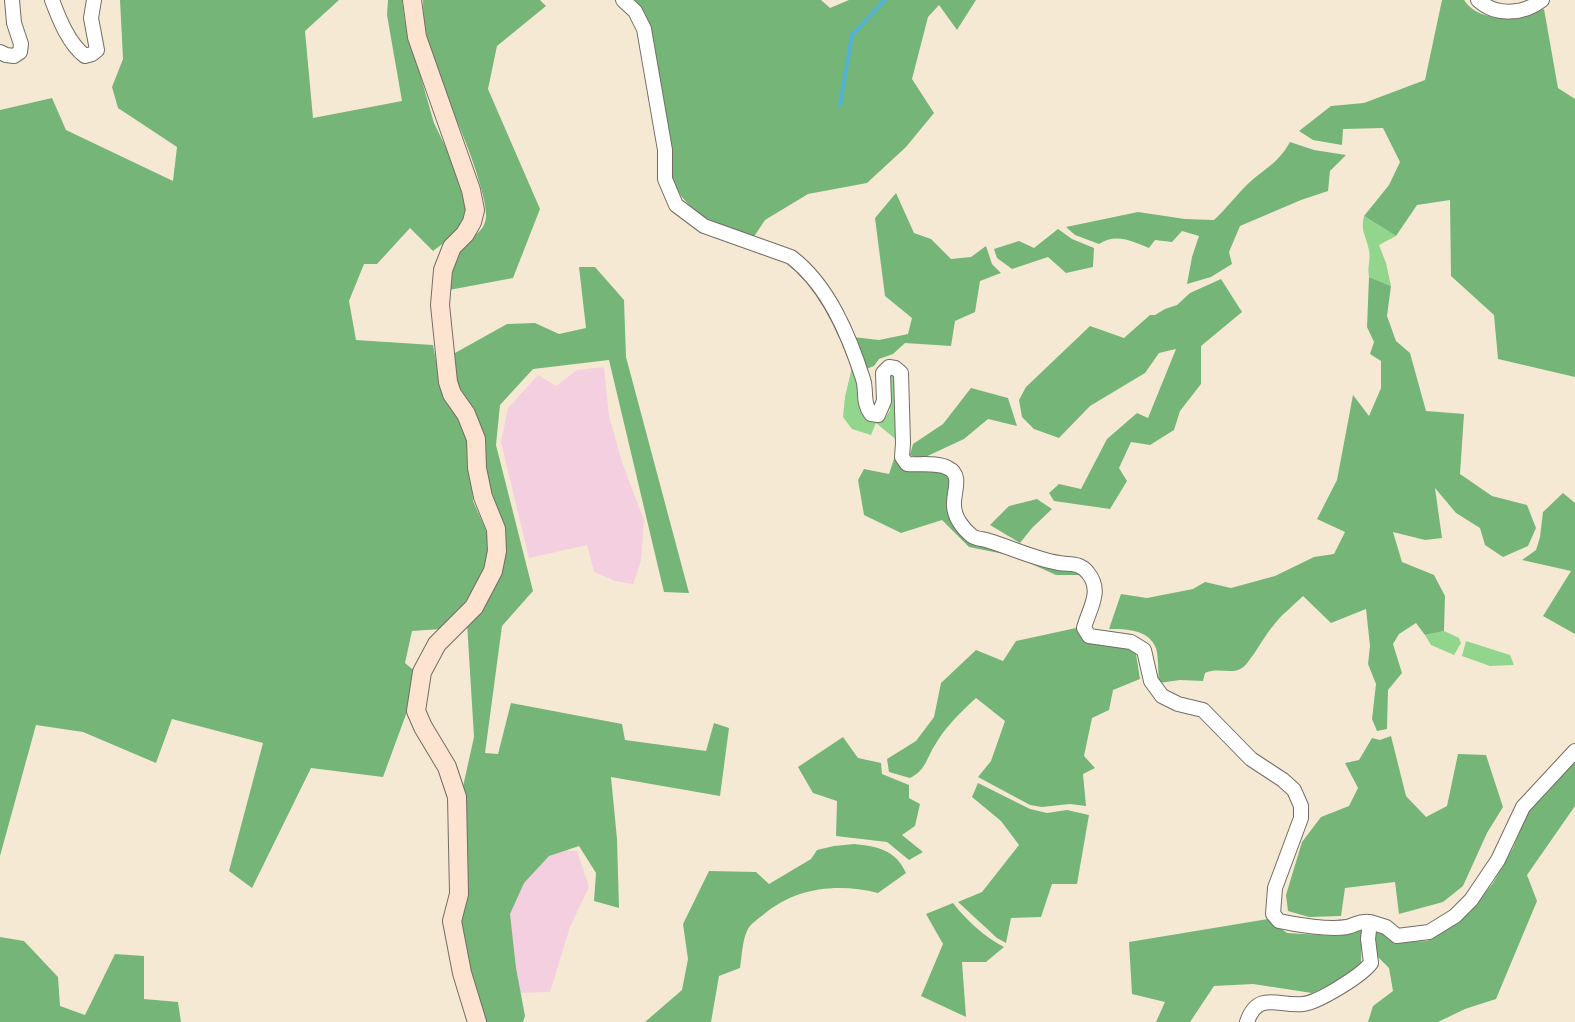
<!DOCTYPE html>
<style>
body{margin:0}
canvas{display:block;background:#f6e9d4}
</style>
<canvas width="1575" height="1022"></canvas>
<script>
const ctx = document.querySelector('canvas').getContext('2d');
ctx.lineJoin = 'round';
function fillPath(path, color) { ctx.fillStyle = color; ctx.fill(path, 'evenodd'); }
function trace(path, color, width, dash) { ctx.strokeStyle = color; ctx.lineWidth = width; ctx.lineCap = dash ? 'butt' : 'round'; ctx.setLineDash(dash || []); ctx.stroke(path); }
const built = new Path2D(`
 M604,367L609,416L623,465L644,520L641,561L633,584L615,581L594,572L587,545L529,558L501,442L508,408L538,375L556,386L577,370Z
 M547,849L577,851L589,887L570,927L550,992L515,993L500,923L517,878Z`);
const green = new Path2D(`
 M1364,216L1396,236L1379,245L1386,263L1391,286L1369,277C1367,266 1371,260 1369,251C1367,237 1360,232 1364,216Z
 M852,367L868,419L876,422L885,419L890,410L888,374L892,372L897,375L899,442L876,423L871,435L852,429L843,417L845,397Z
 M1444,631L1459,638L1461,643L1454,655L1431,645L1425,635Z
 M1466,641L1510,655L1514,665L1490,666L1462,656Z`);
const forest = new Path2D(`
 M120,0H339L305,31L313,118L402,101L387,15L388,0H402L405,22L434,123L449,154L460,186L467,215L458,232L433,251L410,228L377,264H364L349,301L356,340L433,345L441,387L463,419L469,441L473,501L485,528L491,549L483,575L460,610L441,629L412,631L405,663L417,673L408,709L383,777L311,768L252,888L229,871L263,743L172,719L156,763L83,732L36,725L0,856V110L52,98L66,130L173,181L177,147L118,108L112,87L123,59Z
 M423,0H540L546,6L497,46L488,89L540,209L513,278L449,290C450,277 450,256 460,246C470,236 485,234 486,216C486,202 480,185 476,171C459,116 422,57 423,0Z
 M635,0H821L830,8L849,0H976L957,30L939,5L928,17L912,79L934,113L906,147L867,183L808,194L765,220L753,238C715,223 692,218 670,179L648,26L639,6Z
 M1442,0H1464C1481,26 1520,16 1544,9L1558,88L1575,99V377L1498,359L1494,315L1451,276L1450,200L1417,205L1396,236L1364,216L1389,185L1400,162L1383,128L1343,129L1342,145L1313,140L1299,131L1331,106L1364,103L1425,80Z
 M1290,142L1314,150L1346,155L1330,171L1328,191L1301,200L1240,226L1229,252L1232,264L1211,277L1187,284L1192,257L1199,236L1182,231L1172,242L1155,240L1149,248C1131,241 1116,233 1099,244L1075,235L1066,227L1138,212L1185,219L1214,220C1227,208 1237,194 1250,182C1267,167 1278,163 1290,142Z
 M896,193L914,233L931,239L951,259L971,257L986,246L992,264L1001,273L980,281L975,312L955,321L951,346L905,343L893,354L879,359L874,366L866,369L853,337L879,340L908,334L912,318L885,296L875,218Z
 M1058,229L1072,239L1094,248L1093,267L1066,273L1048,257L1012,269L997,258L994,249L1019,241L1034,248Z
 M579,267H595L624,300L626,357L689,593L664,592L609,360L533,369L500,405L496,445L533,591L502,626L485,753L498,754L511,703L622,724L625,740L706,751L714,723L729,728L720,796L611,777L617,839L619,908L594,901L596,873L579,846L549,856L524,883L510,914L516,968L525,1016L523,1022H484L475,994L459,920L462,791L474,737L467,623L496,572L455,387V353L507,324L535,323L559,334L586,328Z
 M1369,277L1391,286L1387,316L1396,341L1410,353L1426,411L1464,414L1460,474L1492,496L1527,505L1536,528L1528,546L1503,557L1485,545L1480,528L1456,513L1435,488L1442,538L1425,540L1393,532L1402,562L1434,575L1445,596L1444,631L1425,635L1416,623L1399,634L1393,644L1402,673L1388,690L1387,729L1377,731L1372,719L1376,684L1368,664L1370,646L1366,609L1331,623L1303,596C1293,606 1281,615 1273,626C1264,636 1251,662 1242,668C1232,675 1218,667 1205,673L1203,681L1180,680L1159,683C1158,675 1159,653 1155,646C1147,629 1125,629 1109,629L1121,594L1147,598L1193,589L1205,582L1231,588L1275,576L1314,557L1334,554L1345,532L1317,519L1337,480L1353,395L1369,416L1381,388V361L1370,354L1374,342L1367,327Z
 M1221,279L1242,312L1201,346V384L1180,411L1174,430L1150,445L1131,442L1119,468L1127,481L1110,509L1054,501L1049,493L1059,484L1081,489L1107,439L1137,413L1148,418L1176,349L1159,353L1145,373L1090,406L1059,438L1034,429L1022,417L1019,400L1026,387L1090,326L1124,338L1150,315H1155L1165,309L1177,305L1190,293Z
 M971,388L1008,398L1017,426L988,419L964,439L921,459L910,455L913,444L943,424Z
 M896,453L948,476L950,484L952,521L971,543L994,546L1077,569L1080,575H1056L1014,556L969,547L942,520L901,533L864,515L858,480L864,469L889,474Z
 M1563,493L1575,503V634L1543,616L1571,571L1522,560L1536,550L1540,537L1543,512Z
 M1037,499L1052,509L1032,528L1020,543L990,525L1009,506Z
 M1076,628L1087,638L1128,643L1136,654L1140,679L1113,690L1109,710L1092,718L1084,756L1095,768L1083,774L1086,806L1070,804L1042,807L1030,805L978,777L991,761L1005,721L976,698C961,712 945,727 935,745C926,759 926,770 910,778L889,772L887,759L916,741L934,717L941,683L976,650L1003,661L1016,641Z
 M1391,736L1406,796L1426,817L1447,806L1458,754L1486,755L1503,807L1487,833L1463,886L1443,902L1399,914L1395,882L1345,888L1341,916L1309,917L1288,911L1286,895L1302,842L1321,817L1349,806L1358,788L1345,763L1359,760L1372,738L1380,740Z
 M843,737L858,758L881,763L882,774L909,785V798L920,804L915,826L902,835L923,852L909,860L887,842L836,836L837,801L813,793L798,767Z
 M1575,761V806L1527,875L1537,901L1496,999L1465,1009L1438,1022H1368L1373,1006L1393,991L1389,968L1378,957L1373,936L1374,929L1386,933L1396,942L1427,941L1445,930L1469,913L1493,883L1513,848L1528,811Z
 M978,783L1030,809L1047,813L1067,810L1089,815L1077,884H1052L1041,917L1011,918L1006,943L997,938L958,902L982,892L1019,845L1001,821L972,797Z
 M854,844C877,846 896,850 906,873L878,893C838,883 796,887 763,915C758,919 749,925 747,931C742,942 742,956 740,968L719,976L711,1022H645L682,990L688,959L683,924L709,871L756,872L769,884L811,859L817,850L834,846Z
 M953,903C967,921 985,937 1004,947L986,962H962L966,1017L921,996L943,944L926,914Z
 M1268,919L1287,933L1338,936L1362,927L1361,963L1354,973L1312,993L1253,984L1214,986L1190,1022H1156L1165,1002L1132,994L1129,942Z
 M0,937L24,941L58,977L60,1006L85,1015L115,954L144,956V999L178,1002L181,1022H0Z`);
const stream = new Path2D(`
 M840,105L852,35L885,0`);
const minor = new Path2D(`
 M52,0C59,19 69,44 85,56L92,54L97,50L91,18L94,0
 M623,0L635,11L644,29L665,150V179L676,205L704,226L791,257C828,285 849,335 863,379C867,391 862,402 871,414L878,415L884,401L883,373L889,367L895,368L901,373L903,443L902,457L907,464C920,465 938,462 948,468C963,475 953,493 954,505C954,517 963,529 972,536C976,539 984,539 989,541C1013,548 1034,559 1059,563C1070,565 1080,562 1088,573C1103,591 1089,609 1084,628L1089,636L1131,642L1144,650L1151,681L1162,696L1178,704L1203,710L1251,759L1283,780L1294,790L1301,806V818L1275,888L1273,914L1279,921C1297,925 1329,930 1347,927C1356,925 1360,920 1370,922L1368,939L1371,963C1361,976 1319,1002 1303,1004C1279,1007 1258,990 1247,1022
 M1478,0C1495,16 1523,15 1542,0
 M0,52L6,55L14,56L20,52L21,44L14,23L12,0
 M1370,922L1386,927L1397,936L1429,932L1455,916L1471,900L1498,860L1523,807L1575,751`);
const secondary = new Path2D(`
 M412,0L417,37L471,190L475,210L472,222L465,234L452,247L443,270L440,305L448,382L452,394L466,414L476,439L477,468L483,497L496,529L497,551L493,571L474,607L437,644L422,672L416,711L423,727L447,767L457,797L459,894L452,921L462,973L477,1022`);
fillPath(built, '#f3cfe0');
fillPath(green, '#92d58d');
fillPath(forest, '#75b678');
trace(stream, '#53b3d2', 4);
trace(minor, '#726e66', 16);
trace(secondary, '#726e66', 20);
trace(minor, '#fff', 14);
trace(secondary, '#fde4d1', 18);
</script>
